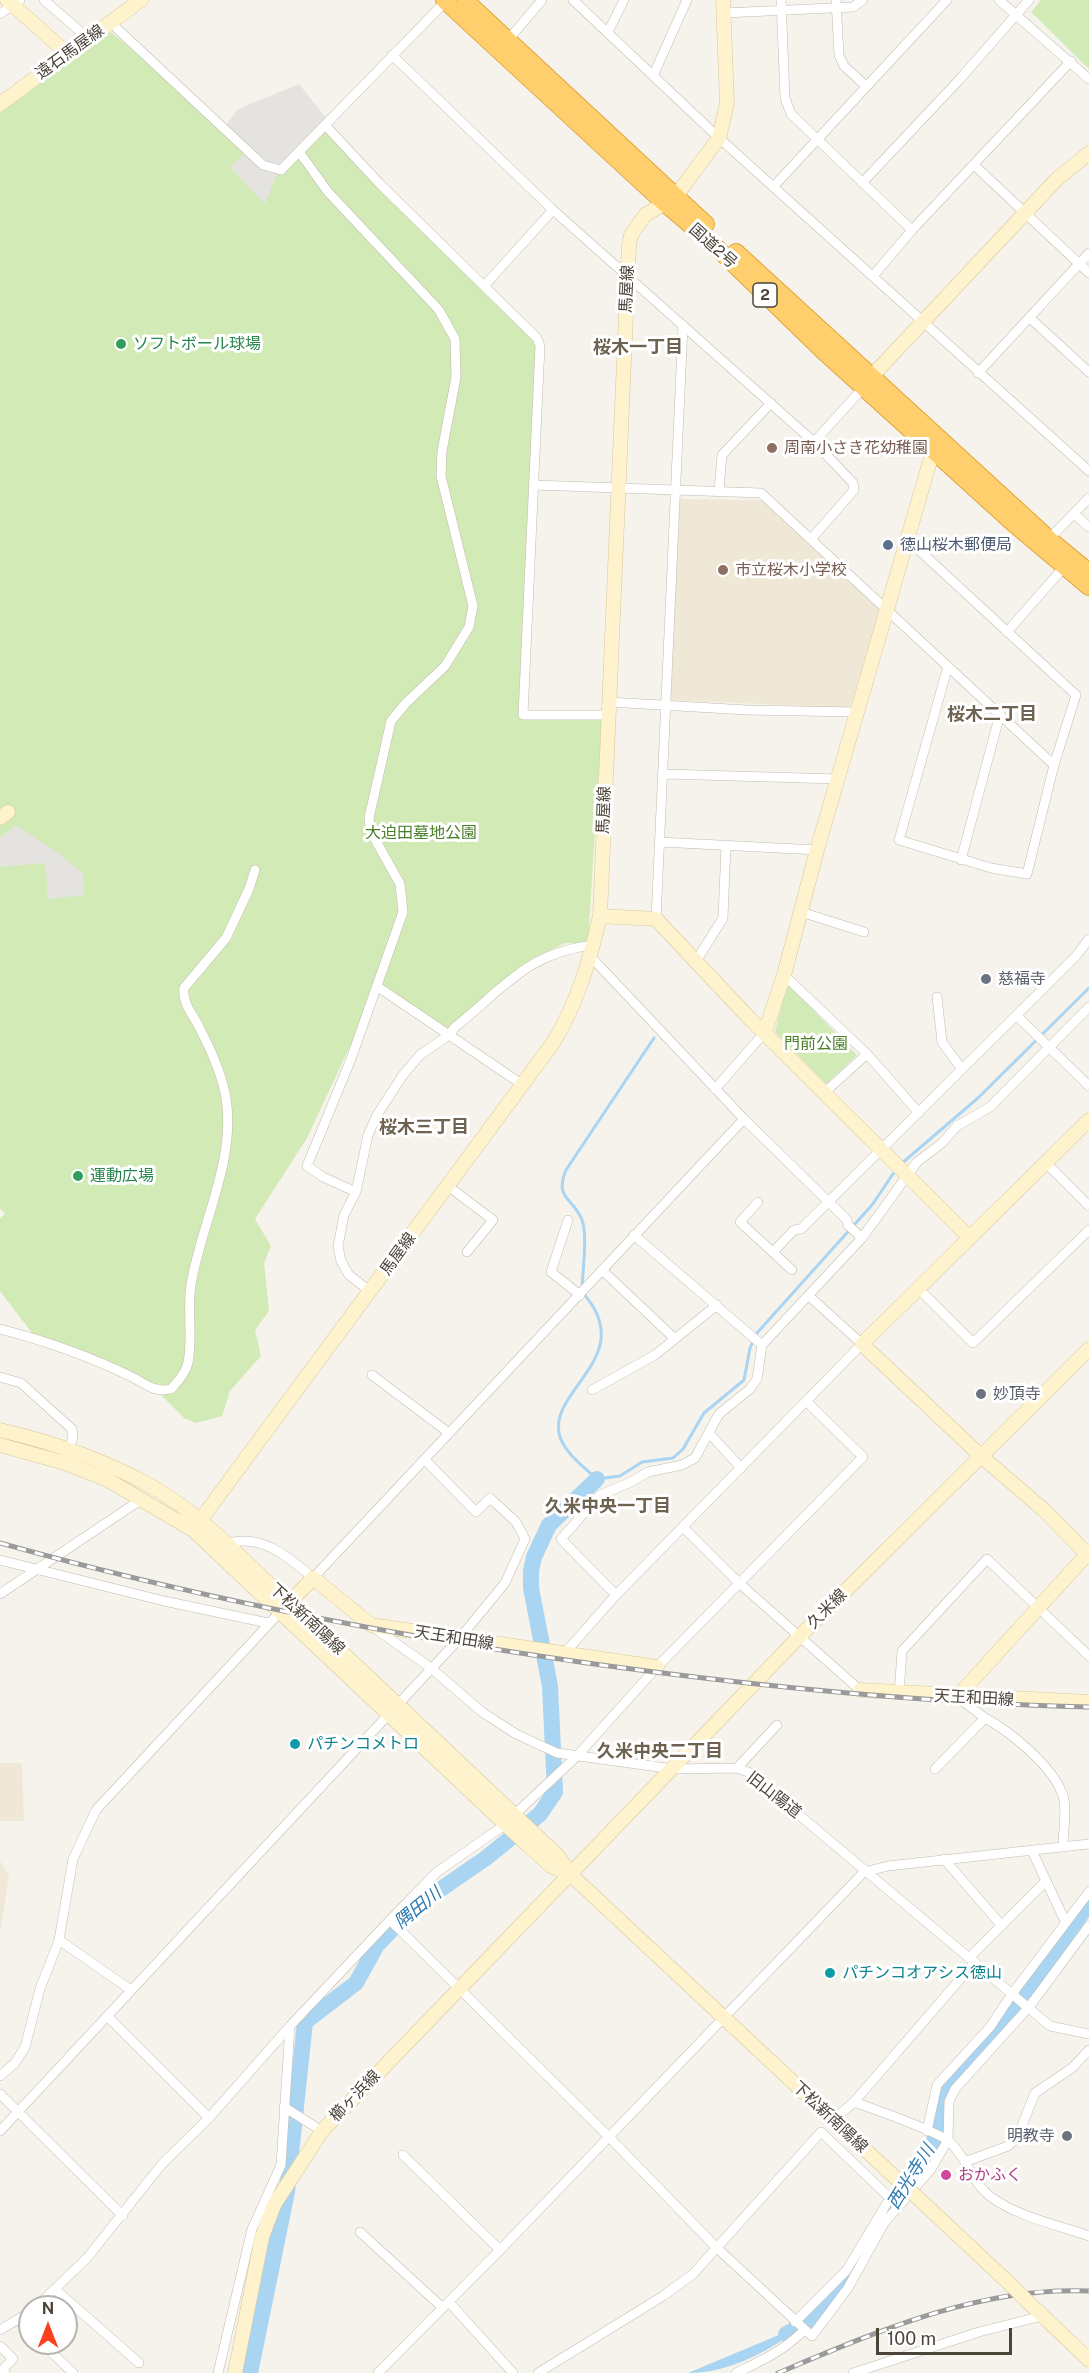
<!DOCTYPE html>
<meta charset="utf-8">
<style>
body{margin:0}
#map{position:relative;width:1089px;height:2373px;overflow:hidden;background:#f6f3ec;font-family:"Public Sans",sans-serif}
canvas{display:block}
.north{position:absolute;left:18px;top:2295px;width:60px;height:60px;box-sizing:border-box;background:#fff;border:2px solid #b7b4b0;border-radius:50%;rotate:0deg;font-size:16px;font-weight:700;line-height:24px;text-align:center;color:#4b4439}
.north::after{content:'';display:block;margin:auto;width:21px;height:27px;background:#fc3f1d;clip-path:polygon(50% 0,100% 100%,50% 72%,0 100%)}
.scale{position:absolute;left:876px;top:2328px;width:136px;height:27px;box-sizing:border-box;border:3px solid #4b4439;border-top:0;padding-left:8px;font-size:18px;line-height:21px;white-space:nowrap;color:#4b4439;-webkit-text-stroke:4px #fff;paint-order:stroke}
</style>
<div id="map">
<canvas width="1089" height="2373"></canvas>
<div class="north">N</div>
<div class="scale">100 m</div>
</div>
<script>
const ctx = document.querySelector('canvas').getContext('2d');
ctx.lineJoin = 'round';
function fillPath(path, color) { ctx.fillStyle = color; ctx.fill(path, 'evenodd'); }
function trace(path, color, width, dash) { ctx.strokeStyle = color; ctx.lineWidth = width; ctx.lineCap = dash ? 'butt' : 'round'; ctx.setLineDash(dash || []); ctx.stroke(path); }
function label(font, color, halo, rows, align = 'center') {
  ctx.font = font + ' "Public Sans","Noto Sans JP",sans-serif'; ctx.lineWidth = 6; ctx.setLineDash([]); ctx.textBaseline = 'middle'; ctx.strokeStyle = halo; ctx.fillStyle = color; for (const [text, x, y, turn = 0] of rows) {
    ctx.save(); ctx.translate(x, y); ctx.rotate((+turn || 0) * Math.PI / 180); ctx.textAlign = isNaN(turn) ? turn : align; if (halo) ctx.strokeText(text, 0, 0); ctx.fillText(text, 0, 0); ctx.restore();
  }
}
const education = new Path2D(`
 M680,499L761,500L880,610L850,708L669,700Z
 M0,1763H22L24,1821H0Z
 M0,1861L9,1876L0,1932Z`);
const green = new Path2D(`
 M1041,0H1089V69L1031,12Z
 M111,32L214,118L266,168L325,126L541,344L522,714L602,718L588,943H565L533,958L450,1033L379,984L307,1138L255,1219L271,1246L264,1263L269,1311L255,1330L261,1356L230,1391L222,1416L196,1423L184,1418L158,1392L35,1337L0,1291V1219L5,1213L0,1209V113Z
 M787,983L857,1055L826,1084L775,1032Z`);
const parking = new Path2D(`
 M299,84L327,119L276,176L265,204L230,167L251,148L226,125L238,109Z
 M16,825L60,854L83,874L84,895L48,899L45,863L0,867V838Z`);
const water = new Path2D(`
 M805,2324C771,2350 731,2373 688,2373Z`);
const stream = new Path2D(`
 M654,1038L566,1170C554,1199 573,1197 582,1220C588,1235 582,1274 582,1292C641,1357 545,1390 560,1437C566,1454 584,1467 597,1479L620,1476L642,1462L673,1458L683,1449L704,1413L744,1380L750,1348L756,1334L872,1205L895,1171
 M901,1164L978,1098L1089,988`);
const river = new Path2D(`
 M786,2334L805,2324L832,2297L856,2265L887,2211L932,2149L947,2084L1001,2028L1089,1903
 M250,2373L287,2192L305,2022L356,1983L377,1945L412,1909L486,1858L540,1814L555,1792L550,1686L531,1588V1571L534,1557L549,1525L597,1479`);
const street = new Path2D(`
 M44,0L89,39
 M573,0L719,138L1089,471
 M781,0L785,98L791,114L912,230
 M836,0L839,55L844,66L866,86
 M999,0L1089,79
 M724,13L853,7L863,0
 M0,14L20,0
 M111,23L263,165L281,170L446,1
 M608,32L624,0
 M509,39L542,0
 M392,55L553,210L814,442L853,483L854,490L812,538
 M653,76L687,0
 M326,126L380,184L537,338L540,346L523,715H608
 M300,153L328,192L439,310L455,339L456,377L442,451L441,476L473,606L469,627L445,666L406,703L391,721L369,818L371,832L400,884L403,912L351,1059L307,1166L323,1177L356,1192
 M974,165L1089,273
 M862,183L960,79L1029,0
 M774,186L947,0
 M873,276L912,230L1071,61
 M484,286L553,210
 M1030,318L1089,372
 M978,373L1089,253
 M814,442L864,387
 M534,485L761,493L1054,765
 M719,491L722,455L771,403
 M1074,514L1089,527
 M1049,539L1089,498
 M908,540L1076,695L1054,765L1027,874L991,868L899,840L948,666
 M1007,632L1064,567
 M609,702L747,710L857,712
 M665,774L838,779
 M660,842L817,850
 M961,860L1000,714
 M801,912L864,932
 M656,919L683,325
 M591,957L744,1119L847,1220L848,1225L862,1238
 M695,963L723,918L726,845
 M784,975L867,1054L919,1113
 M378,987L523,1085
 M937,997L942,1042L961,1068
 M1017,1016L1089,1086
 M715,1089L765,1032
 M825,1092L867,1054
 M1046,1163L1089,1206
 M448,1186L493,1220L467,1252
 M758,1202L740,1222L792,1270
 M568,1220L551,1272L580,1295
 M634,1235L762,1345L862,1238L917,1162L942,1143L957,1126L990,1107L1089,1007
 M773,1252L794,1230L801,1229L1076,956L1089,939
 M602,1270L674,1338
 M919,1289L973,1343L1089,1230
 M371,1292L349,1275L341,1261L338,1246L344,1215L356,1192L368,1135L377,1115L403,1075L420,1055L449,1035L455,1027C504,988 528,952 594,945
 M0,1329C47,1341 89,1356 132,1377C146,1384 155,1393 171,1389C178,1381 185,1374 188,1363C193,1338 187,1310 191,1285C201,1223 236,1162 226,1098C222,1075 211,1050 200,1029C194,1015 182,1004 184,988L226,938L249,889L255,870
 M372,1375L449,1433
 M0,1377L21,1383L72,1429L73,1436L68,1455
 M592,1390L655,1355L717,1305
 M709,1433L741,1468
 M683,1527L739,1583L860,1690
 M226,1544C260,1532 289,1557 313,1578L744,1119
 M0,1560L164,1601L268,1623
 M0,1594L142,1499
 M616,1595L561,1539L600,1495L631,1482L648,1472L682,1465L695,1458L719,1414L750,1389L757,1379L762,1345
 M373,1627L431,1668L482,1712L516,1734L557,1753L673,1769L737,1768L748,1772L1050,2026L1089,2034
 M563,1655L616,1595L862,1344L809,1296
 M899,1694L902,1651L987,1559L1089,1656
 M957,1697L985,1718
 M737,1768L777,1725
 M935,1769L985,1718C1011,1732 1051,1765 1062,1793C1068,1806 1063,1831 1063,1845
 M514,1815L576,1757L657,1667L863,1457L807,1402
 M1032,1851L1066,1923
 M944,1859L1002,1926
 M390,1920L609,2137L717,2248L812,2336L848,2288L884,2223L931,2169L948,2140L949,2102L955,2089L1029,2007L1089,1926
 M59,1940L131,1990
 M970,1957L1046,1881
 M107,2016L209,2118
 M0,2076L15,2063L25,2047L40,1989L59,1940L73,1859L96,1810L281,1611
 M0,2094L123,2216
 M854,2102C871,2108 941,2133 951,2143C968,2160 971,2182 991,2197C1018,2217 1058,2225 1089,2236
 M284,2107L322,2131
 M832,2121L854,2102L975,1962
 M0,2131L459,1639L505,1583L525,1539L516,1522L490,1498L476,1512L425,1460
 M927,2131L937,2085L990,2027L1012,1994L1089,1892
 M403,2155L500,2250
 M967,2161L1008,2146L1017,2138L1035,2093L1072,2068L1089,2050
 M360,2232L443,2308
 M56,2290L139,2363
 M449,2302L513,2373
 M36,2307L87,2258L162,2164L209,2118L290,2026L390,1920L437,1872L506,1824
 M19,2321L30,2332
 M0,2330L30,2312
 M42,2343L73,2373
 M0,2346L13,2359L2,2370L5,2373
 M218,2373L252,2229L281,2165L290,2026
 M378,2373L500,2250L864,1872L888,1866L1089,1844
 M538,2373L663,2296L693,2274L821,2132L890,2198L846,2271L795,2322
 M736,2373C761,2361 785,2350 804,2330
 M853,2373L979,2332L1042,2316`);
const secondary = new Path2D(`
 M7,0L68,54
 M0,104L141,0
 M873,375L1057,179L1089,153
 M0,818L8,812
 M600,916L656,919L751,1020L970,1238
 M765,1032L784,975L817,850L933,451
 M0,1430C52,1442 102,1459 149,1485C203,1515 246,1563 291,1605C381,1688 470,1773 559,1857L570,1874L901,2183
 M0,1445L65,1463L108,1480L193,1530L521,1839L551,1866L570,1874
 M193,1530L553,1043C577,1004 590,960 600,916L629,245L631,235L645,215L675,197L719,138L727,103L723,0
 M1087,1554L1045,1511L981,1456L862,1344L1089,1120
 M284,1608L313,1578L371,1625L657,1667
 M860,1690L1089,1702
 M957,1697L1089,1552
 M917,2197L1013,2287
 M1027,2301L1089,2360
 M235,2373L262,2237L274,2205L322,2131L799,1637L1089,1349`);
const highway = new Path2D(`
 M444,0L663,202L716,247L822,350L1014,524L1089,587
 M465,0L706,224
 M736,252L1049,539L1089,572`);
const rail = new Path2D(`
 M0,1543C192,1597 389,1635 587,1663C753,1686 921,1703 1089,1707
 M778,2373C876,2332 980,2286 1089,2291`);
const secondaryBridge = new Path2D(`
 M901,2183L917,2197
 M1013,2287L1027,2301`);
const markers = [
 [121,344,6,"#2e9e5b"],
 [772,448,6,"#8d6e63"],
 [888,545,6,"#5c6f8a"],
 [723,570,6,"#8d6e63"],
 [986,979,6,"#6b7280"],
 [78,1176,6,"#2e9e5b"],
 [981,1394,6,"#6b7280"],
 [295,1744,6,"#0f9aa8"],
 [830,1973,6,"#0f9aa8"],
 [1067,2136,6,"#6b7280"],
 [946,2175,6,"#d1479c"]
];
const shields = [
 [765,295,24]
];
const shieldNames = [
 ["2",765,295]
];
const streetNames = [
 ["遠石馬屋線",70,52,-36],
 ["国道2号",713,246,42],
 ["馬屋線",627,289,-87],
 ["馬屋線",604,810,-88],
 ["馬屋線",398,1254,-54],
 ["久米線",827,1609,-45],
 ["下松新南陽線",307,1619,43],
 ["天王和田線",454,1638,9],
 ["天王和田線",974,1698,3],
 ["旧山陽道",774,1795,38],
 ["櫛ヶ浜線",355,2096,-46],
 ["下松新南陽線",830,2117,43]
];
const leisureNames = [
 ["ソフトボール球場",133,344],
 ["運動広場",90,1176]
];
const educationNames = [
 ["周南小さき花幼稚園",784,448],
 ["市立桜木小学校",735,570]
];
const serviceNames = [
 ["徳山桜木郵便局",900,545]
];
const parkNames = [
 ["大迫田墓地公園",421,833],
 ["門前公園",816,1044]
];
const worshipNames = [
 ["慈福寺",998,979],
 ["妙頂寺",993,1394],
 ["明教寺",1055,2136,"right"]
];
const cultureNames = [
 ["パチンコメトロ",307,1744],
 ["パチンコオアシス徳山",842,1973]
];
const hotelNames = [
 ["おかふく",958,2175]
];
const neighbourhoodNames = [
 ["桜木一丁目",638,347],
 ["桜木二丁目",992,714],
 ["桜木三丁目",424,1127],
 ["久米中央一丁目",608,1506],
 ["久米中央二丁目",660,1751]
];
const waterNames = [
 ["隅田川",418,1908,-39],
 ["西光寺川",911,2177,-58]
];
fillPath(education, '#efe8d6');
fillPath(green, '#d2eab5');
fillPath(parking, '#e5e3e0');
fillPath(water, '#a9d4f2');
trace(stream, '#a9d4f2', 3);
trace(river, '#a9d4f2', 16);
trace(street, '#c2bbae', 10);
trace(secondary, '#d6c79b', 15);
trace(highway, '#e0a43c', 18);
trace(street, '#fff', 9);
trace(secondary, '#fff3cd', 14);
trace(highway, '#ffcf6e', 16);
trace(rail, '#9a9a9a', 5);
trace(rail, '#fff', 3, [9]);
trace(secondaryBridge, '#d6c79b', 15, []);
trace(secondaryBridge, '#fff3cd', 14);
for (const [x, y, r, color] of markers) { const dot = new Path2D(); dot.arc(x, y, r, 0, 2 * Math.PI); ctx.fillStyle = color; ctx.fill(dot); trace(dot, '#fff', 2); }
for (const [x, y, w] of shields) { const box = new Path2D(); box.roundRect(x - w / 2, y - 12, w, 24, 4.5); ctx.fillStyle = '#fff'; ctx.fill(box); trace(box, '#4b4439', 1.5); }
label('bold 15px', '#4b4439', null, shieldNames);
label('16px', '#4b4439', '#fff', streetNames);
label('16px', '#27864d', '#fff', leisureNames, 'left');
label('16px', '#785e54', '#fff', educationNames, 'left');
label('16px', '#4e5e75', '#fff', serviceNames, 'left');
label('16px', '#4a7f2a', '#fff', parkNames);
label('16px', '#5b616d', '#fff', worshipNames, 'left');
label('16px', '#0d838f', '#fff', cultureNames, 'left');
label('16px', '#b23c85', '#fff', hotelNames, 'left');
label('bold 18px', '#6e6250', '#fff', neighbourhoodNames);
label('italic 18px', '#2e7ab2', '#fff', waterNames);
</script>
